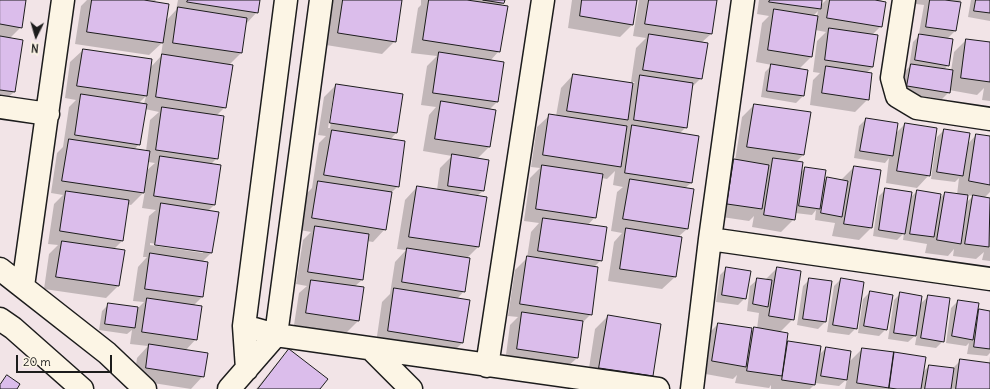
<!DOCTYPE html>
<style>
body{margin:0}
#map{position:relative;width:990px;height:389px;overflow:hidden;background:#f2e4e7;font-family:Delius,sans-serif}
canvas{display:block}
.north{position:absolute;left:16px;top:16px;width:40px;height:40px;-webkit-text-stroke:3px #fcf5e5;paint-order:stroke;rotate:185deg;font-size:11px;font-weight:700;line-height:16px;text-align:center;color:#1c1c1c}
.north::after{content:'';display:block;margin:auto;width:14px;height:18px;background:#1c1c1c;clip-path:polygon(50% 0,100% 100%,50% 72%,0 100%)}
.scale{position:absolute;left:16px;top:355px;width:96px;height:18px;box-sizing:border-box;border:2px solid #1c1c1c;border-top:0;padding-left:5px;font-size:12px;line-height:14px;white-space:nowrap;color:#1c1c1c;-webkit-text-stroke:3px #fcf5e5;paint-order:stroke}
</style>
<div id="map">
<canvas width="990" height="389"></canvas>
<div class="north">N</div>
<div class="scale">20 m</div>
</div>
<script>
const ctx = document.querySelector('canvas').getContext('2d');
ctx.lineJoin = 'round';
function fillPath(path, color) { ctx.fillStyle = color; ctx.fill(path, 'evenodd'); }
function trace(path, color, width, dash) { ctx.strokeStyle = color; ctx.lineWidth = width; ctx.lineCap = dash ? 'butt' : 'round'; ctx.setLineDash(dash || []); ctx.stroke(path); }
const shadow = new Path2D(`
 M0,0H25L21,27L9,39L14,92L1,104H0Z
 M87,0H156L154,2L165,22L176,10L178,0H259L257,12L246,24L241,53L229,65L225,107L216,116L217,158L210,165L220,166L214,205L208,211L211,253L202,262L207,263L202,297L193,306L196,339L185,351L203,376L191,389L134,380L137,358L148,346L130,344L132,330L127,334L99,330L102,311L109,304L138,308L144,302L133,301L138,267L147,257H143L149,216L156,210L142,208L145,191L131,205L127,204L122,241L113,250L118,286L106,298L44,289L49,254L58,245L48,244L54,204L63,195L51,193L57,153L63,147L69,107L76,100L65,98L70,62L83,50L150,68L162,55H161L163,42L149,55L75,44L81,6ZM146,96L144,104H138ZM145,109L159,112L150,120L146,151L134,150L139,144ZM148,162L155,163L146,171ZM150,243L203,251V253L150,245Z
 M333,0H401L395,41L382,54L326,45Z
 M421,0H504L503,3L500,6L499,51L490,61L503,63L497,102L489,110V147L477,159L483,191L477,196L478,247L466,259L464,291L457,299L462,343L450,355L376,343L382,302L390,294L395,262L406,250L397,249L405,200L417,187L437,190L440,168L452,156L423,151L429,115L436,107L421,105L427,66L437,56L411,53L418,8L421,5Z
 M572,0H636L633,24L620,37L568,28Z
 M639,0H716L711,34L701,43V78L692,87L686,127L679,134L691,183L685,188L687,229L678,237L675,277L662,289L608,281L614,242L622,233L611,231L617,192L623,187L613,185L615,171L607,179L602,178L595,217L587,226L601,260L594,267L591,314L582,323L577,358L564,370L505,362L510,325L518,317L508,316L515,270L527,258L531,232L539,223L524,221L530,178L540,168L531,167L537,127L550,115L556,116L561,88L573,75L633,84L635,82H631L636,48L646,38L633,36Z
 M759,0H821V5L826,0H882L880,2L881,26L872,35L877,36L873,67L866,73L868,99L855,112L810,105L813,80L820,73L813,72L817,41L826,32L815,30L811,57L799,69L803,96L796,103L761,97L765,72L772,65L756,62L762,23L769,16L757,14ZM818,11L817,16H813Z
 M916,0H961L958,3H960L955,31L947,39L948,65L944,70L951,71L954,52L966,40L990,43V101L982,100L984,88L977,95L949,90V92L942,99L901,93L904,72L909,67L913,42L921,34L919,33L924,5L916,4Z
 M971,0H990V21L968,17Z
 M336,85L396,133L390,140L398,186L391,193L385,229L373,242L367,241L362,280L354,287L358,321L346,333L294,325L299,293L307,286L296,284L303,240L311,232L300,230L306,194L312,188L319,143L326,136L318,135L324,97ZM333,97H335L330,128H328Z
 M754,105L810,113L803,155L796,162L801,172L805,168L822,183L827,178L841,181L842,179L854,167L871,228L859,240L832,236L835,223L815,220L816,210L812,215L795,213L794,219L781,232L752,227L754,216L749,221L715,216L722,173L735,161L742,117Z
 M866,119L895,134L905,124L929,175L917,188L886,183L889,158L885,163L854,158L859,126Z
 M944,130L967,145L976,135L990,137V192L984,198L990,199V261L982,260L984,252L976,259L953,256L954,249L948,256L925,253L927,244L903,240L904,233L897,240L873,236L879,196L886,189L910,198L917,191L939,199L945,193L957,195L959,178L955,182L931,179L937,137ZM967,195L973,196L966,203Z
 M727,268L745,298L738,305L716,302L720,275Z
 M777,268L793,319L780,332L786,345L789,342L818,356L826,348L849,362L862,349L923,372L929,366L952,369L961,360L989,364L990,356V389H845L847,379L839,386L815,383L814,385L810,389H771V385L769,388L735,383L737,375L733,379L700,373L706,336L718,324L750,333L755,328L757,329L759,313L747,311L750,286L757,280H765Z
 M810,279L831,282L825,322L818,329L797,325L803,286Z
 M841,279L856,328L849,335L827,332L834,286Z
 M870,292L886,329L879,336L858,333L863,299Z
 M901,293L920,304L929,296L943,341L936,348L915,345L917,334L908,342L888,339L894,300Z
 M958,301L977,313L980,310L990,312V353L987,356L967,354L969,343L966,346L946,343L951,308Z
 M608,316L652,376L639,388L587,381L595,329Z
 M289,351L319,389H256L277,363Z`);
const building = new Path2D(`
 M0,0H26L22,28L0,24Z
 M92,0H144L169,4L163,43L87,32Z
 M188,0H260L258,13L187,2Z
 M343,0H402L396,42L338,33Z
 M429,0H467L508,6L500,52L423,40Z
 M483,0H505L504,3Z
 M582,0H637L633,25L580,16Z
 M649,0H717L712,34L645,24Z
 M770,0H822L821,9L769,2Z
 M830,0H875L886,2L882,27L827,18Z
 M930,0H945L961,2L956,31L926,27Z
 M976,0H990V13L974,11Z
 M178,7L247,18L242,53L173,43Z
 M774,9L818,16L812,57L768,50Z
 M829,28L878,35L873,67L825,60Z
 M649,34L708,43L702,79L643,70Z
 M919,34L953,39L949,66L915,60Z
 M0,36L23,40L15,92L0,90Z
 M966,39L990,42V82L961,78Z
 M83,49L152,59L147,96L77,86Z
 M439,52L504,62L498,102L433,93Z
 M162,54L233,65L226,108L156,97Z
 M771,64L808,70L804,96L767,91Z
 M911,64L953,70L950,93L907,86Z
 M826,66L872,73L869,100L822,93Z
 M573,74L633,83L628,120L567,111Z
 M640,75L693,83L687,128L634,120Z
 M336,84L403,94L397,133L330,123Z
 M81,94L147,104L140,145L75,135Z
 M441,101L496,110L490,147L435,139Z
 M754,104L811,112L804,155L747,147Z
 M162,107L224,116L218,159L156,150Z
 M549,114L627,126L621,167L543,155Z
 M866,118L898,123L893,156L860,151Z
 M905,123L937,128L930,176L897,171Z
 M632,125L699,136L692,183L625,173Z
 M944,129L970,133L963,176L937,172Z
 M332,130L405,141L399,187L324,175Z
 M976,134L990,136V185L969,181Z
 M69,139L150,151L144,193L62,181Z
 M452,154L489,160L484,191L448,186Z
 M160,156L221,165L215,205L154,196Z
 M773,158L803,162L795,220L764,215Z
 M734,159L769,165L762,209L727,204Z
 M542,165L603,174L596,218L536,209Z
 M854,166L881,170L872,228L844,224Z
 M805,167L826,170L820,209L799,206Z
 M827,177L848,181L842,217L821,213Z
 M630,179L694,189L688,229L623,219Z
 M318,181L392,192L386,230L312,218Z
 M417,186L487,197L479,247L409,237Z
 M885,188L912,192L905,234L879,230Z
 M917,190L941,194L934,237L910,234Z
 M66,191L129,200L123,241L60,231Z
 M945,192L968,195L961,244L937,240Z
 M973,195L990,198L989,247L965,244Z
 M161,203L219,212L212,253L155,245Z
 M543,218L607,227L602,261L538,251Z
 M315,226L369,234L363,280L308,272Z
 M626,228L682,237L676,277L620,269Z
 M62,241L125,250L119,286L56,277Z
 M407,248L470,258L465,292L402,282Z
 M150,253L208,262L203,297L145,289Z
 M527,256L598,267L592,315L520,304Z
 M726,267L751,271L746,299L722,295Z
 M777,267L801,271L794,320L769,316Z
 M757,278L772,280L768,307L753,304Z
 M809,278L832,281L826,322L803,319Z
 M841,278L864,282L857,329L833,325Z
 M311,280L364,287L359,321L306,313Z
 M394,288L470,300L463,343L388,331Z
 M870,291L893,295L887,330L864,326Z
 M900,292L922,296L916,336L894,333Z
 M928,295L950,298L944,342L921,338Z
 M147,298L202,306L197,340L142,332Z
 M958,300L979,303L973,340L952,336Z
 M108,303L138,307L135,328L105,324Z
 M979,309L990,311V349L974,347Z
 M522,312L583,321L578,358L517,349Z
 M608,315L661,324L653,376L599,368Z
 M718,323L752,328L746,367L712,361Z
 M754,327L788,333L782,376L747,371Z
 M788,341L821,346L815,385L782,380Z
 M149,344L208,353L204,377L146,368Z
 M826,347L851,351L847,380L821,376Z
 M862,348L894,352L889,388L857,383Z
 M289,349L328,379L320,389H258Z
 M894,352L926,357L921,389H897L889,388Z
 M960,359L990,363V389H956Z
 M929,365L954,368L951,389H925Z
 M7,375L20,384L17,389H0V385Z`);
const street = new Path2D(`
 M904,0L892,78L897,96L917,108L990,119
 M0,107L48,114
 M710,239L743,0
 M0,269L107,353L145,389
 M23,286L63,0
 M0,319L13,328L82,389
 M244,326L276,335L658,389
 M371,349L411,389
 M487,366L543,0
 M247,369L244,326L286,0
 M229,389L276,335L321,0
 M692,389L710,239L990,279`);
fillPath(shadow, '#0003');
fillPath(building, '#dbbdeb');
trace(building, '#1c1c1c', 1);
trace(street, '#1c1c1c', 25);
trace(street, '#fcf5e5', 22);
</script>
